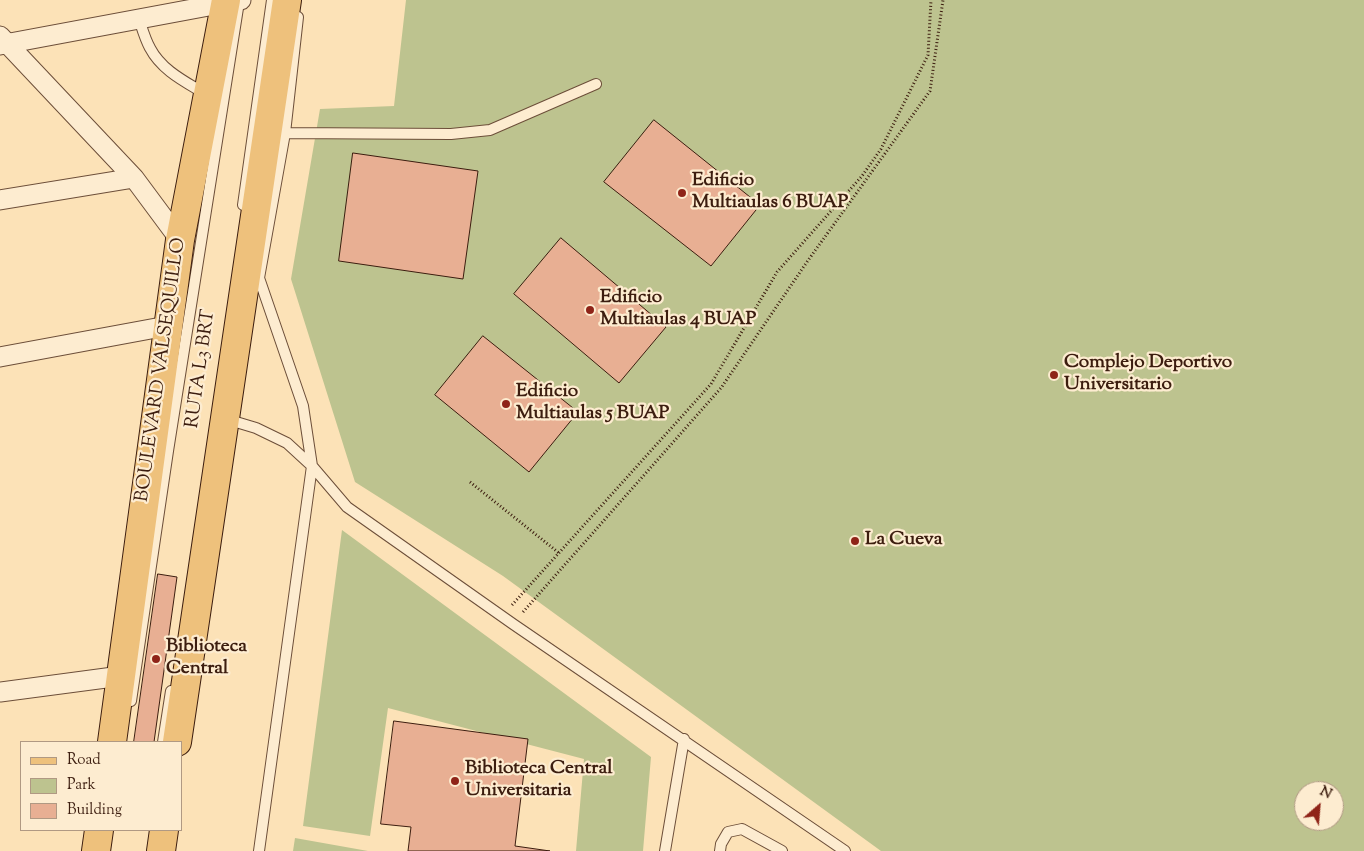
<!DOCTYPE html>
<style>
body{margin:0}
#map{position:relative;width:1364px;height:851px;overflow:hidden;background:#fce2b7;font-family:"Sorts Mill Goudy",serif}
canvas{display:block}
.legend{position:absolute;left:20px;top:741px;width:162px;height:90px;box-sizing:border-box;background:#fdecd0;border:1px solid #b09983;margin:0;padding:6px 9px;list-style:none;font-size:15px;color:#3c1d0f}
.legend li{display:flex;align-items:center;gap:10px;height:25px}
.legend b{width:25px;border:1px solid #b09983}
.north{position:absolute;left:1294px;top:781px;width:50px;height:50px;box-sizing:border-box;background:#fdecd0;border:1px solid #b09983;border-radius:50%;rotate:27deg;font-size:14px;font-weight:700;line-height:20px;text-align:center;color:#3c1d0f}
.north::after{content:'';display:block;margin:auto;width:18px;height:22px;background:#8f2418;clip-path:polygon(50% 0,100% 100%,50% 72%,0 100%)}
</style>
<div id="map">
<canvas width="1364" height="851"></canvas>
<ul class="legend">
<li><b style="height:6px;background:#eec17c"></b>Road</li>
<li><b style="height:14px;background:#bdc38f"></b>Park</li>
<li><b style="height:14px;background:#e8af93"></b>Building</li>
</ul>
<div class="north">N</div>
</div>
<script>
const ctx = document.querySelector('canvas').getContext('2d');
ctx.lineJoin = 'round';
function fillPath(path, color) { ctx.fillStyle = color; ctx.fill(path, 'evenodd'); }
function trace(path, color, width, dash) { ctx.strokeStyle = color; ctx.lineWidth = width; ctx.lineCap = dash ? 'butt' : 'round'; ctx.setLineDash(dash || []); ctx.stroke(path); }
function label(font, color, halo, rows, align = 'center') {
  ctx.font = font + ' "Sorts Mill Goudy",serif'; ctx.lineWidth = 4.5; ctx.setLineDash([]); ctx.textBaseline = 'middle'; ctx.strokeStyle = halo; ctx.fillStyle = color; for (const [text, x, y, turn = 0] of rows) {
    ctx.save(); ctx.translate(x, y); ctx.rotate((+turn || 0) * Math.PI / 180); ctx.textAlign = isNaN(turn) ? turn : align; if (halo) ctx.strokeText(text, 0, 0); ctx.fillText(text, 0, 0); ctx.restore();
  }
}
const green = new Path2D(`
 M406,0H1364V851H881L503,576L355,482L291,279L320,109L394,106ZM1304,791H1334V821H1304Z
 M342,530L651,757L643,851H576L584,759L388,708L370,836L303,826Z
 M295,838L368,851H293Z`);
const building = new Path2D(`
 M654,120L760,205L711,266L604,182Z
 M353,153L478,171L463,279L339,261Z
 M561,238L666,327L619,383L514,294Z
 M483,336L578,412L529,472L435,395Z
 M158,574L177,577L154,742H134Z
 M394,721L528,739L515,846L550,851H408L411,827L381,824Z`);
const path = new Path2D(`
 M470,482L559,553
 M512,605L711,384L777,272L862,176L881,149L928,55L931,0
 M523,612L721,388L809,259L930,91L943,0`);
const lane = new Path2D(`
 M139,19C142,28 145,39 150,48C162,71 186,82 207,95
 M285,133L451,134L490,130L596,84
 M243,205L272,0
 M226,419L256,428L287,443L312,466L347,507L513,624L845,851
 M131,701L168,451L238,8
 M163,742L171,691
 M259,851L312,466L303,406L259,278L285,133L298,17
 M665,851L684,739
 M720,851L721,844L728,832L742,829L782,851`);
const street = new Path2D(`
 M0,36L134,178L180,240
 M0,45L241,0
 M0,200L134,178
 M0,357L167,326
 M0,692L121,676`);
const primary = new Path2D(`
 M112,742L180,240L226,0
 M177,742L287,0
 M96,851L99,830
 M161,851L164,830`);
const markers = [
 [682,193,5,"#8f2418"],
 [590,310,5,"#8f2418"],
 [1054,375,5,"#8f2418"],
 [506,404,5,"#8f2418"],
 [855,541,5,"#8f2418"],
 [156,659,5,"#8f2418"],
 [455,781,5,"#8f2418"]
];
const poiNames = [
 ["Edificio",692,182],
 ["Multiaulas 6 BUAP",692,204],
 ["Edificio",600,299],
 ["Multiaulas 4 BUAP",600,321],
 ["Complejo Deportivo",1064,364],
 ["Universitario",1064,386],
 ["Edificio",516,393],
 ["Multiaulas 5 BUAP",516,415],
 ["La Cueva",865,541],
 ["Biblioteca",166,648],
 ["Central",166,670],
 ["Biblioteca Central",465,770],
 ["Universitaria",465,792]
];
const streetNames = [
 ["RUTA L3 BRT",202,369,-82],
 ["BOULEVARD VALSEQUILLO",162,370,-82]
];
fillPath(green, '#bdc38f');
fillPath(building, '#e8af93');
trace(building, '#3c1d0f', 1);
trace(lane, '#6c4e39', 12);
trace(street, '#6c4e39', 21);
trace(primary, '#3c1d0f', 30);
trace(path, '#3c1d0f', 3, [1, 2.5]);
trace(lane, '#fdecd0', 10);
trace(street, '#fdecd0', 19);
trace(primary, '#eec17c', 28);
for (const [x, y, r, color] of markers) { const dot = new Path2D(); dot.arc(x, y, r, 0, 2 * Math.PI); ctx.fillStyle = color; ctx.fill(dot); trace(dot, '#fdecd0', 2); }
label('bold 19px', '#3c1d0f', '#fdecd0', poiNames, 'left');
label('19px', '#3c1d0f', '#fdecd0', streetNames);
</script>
